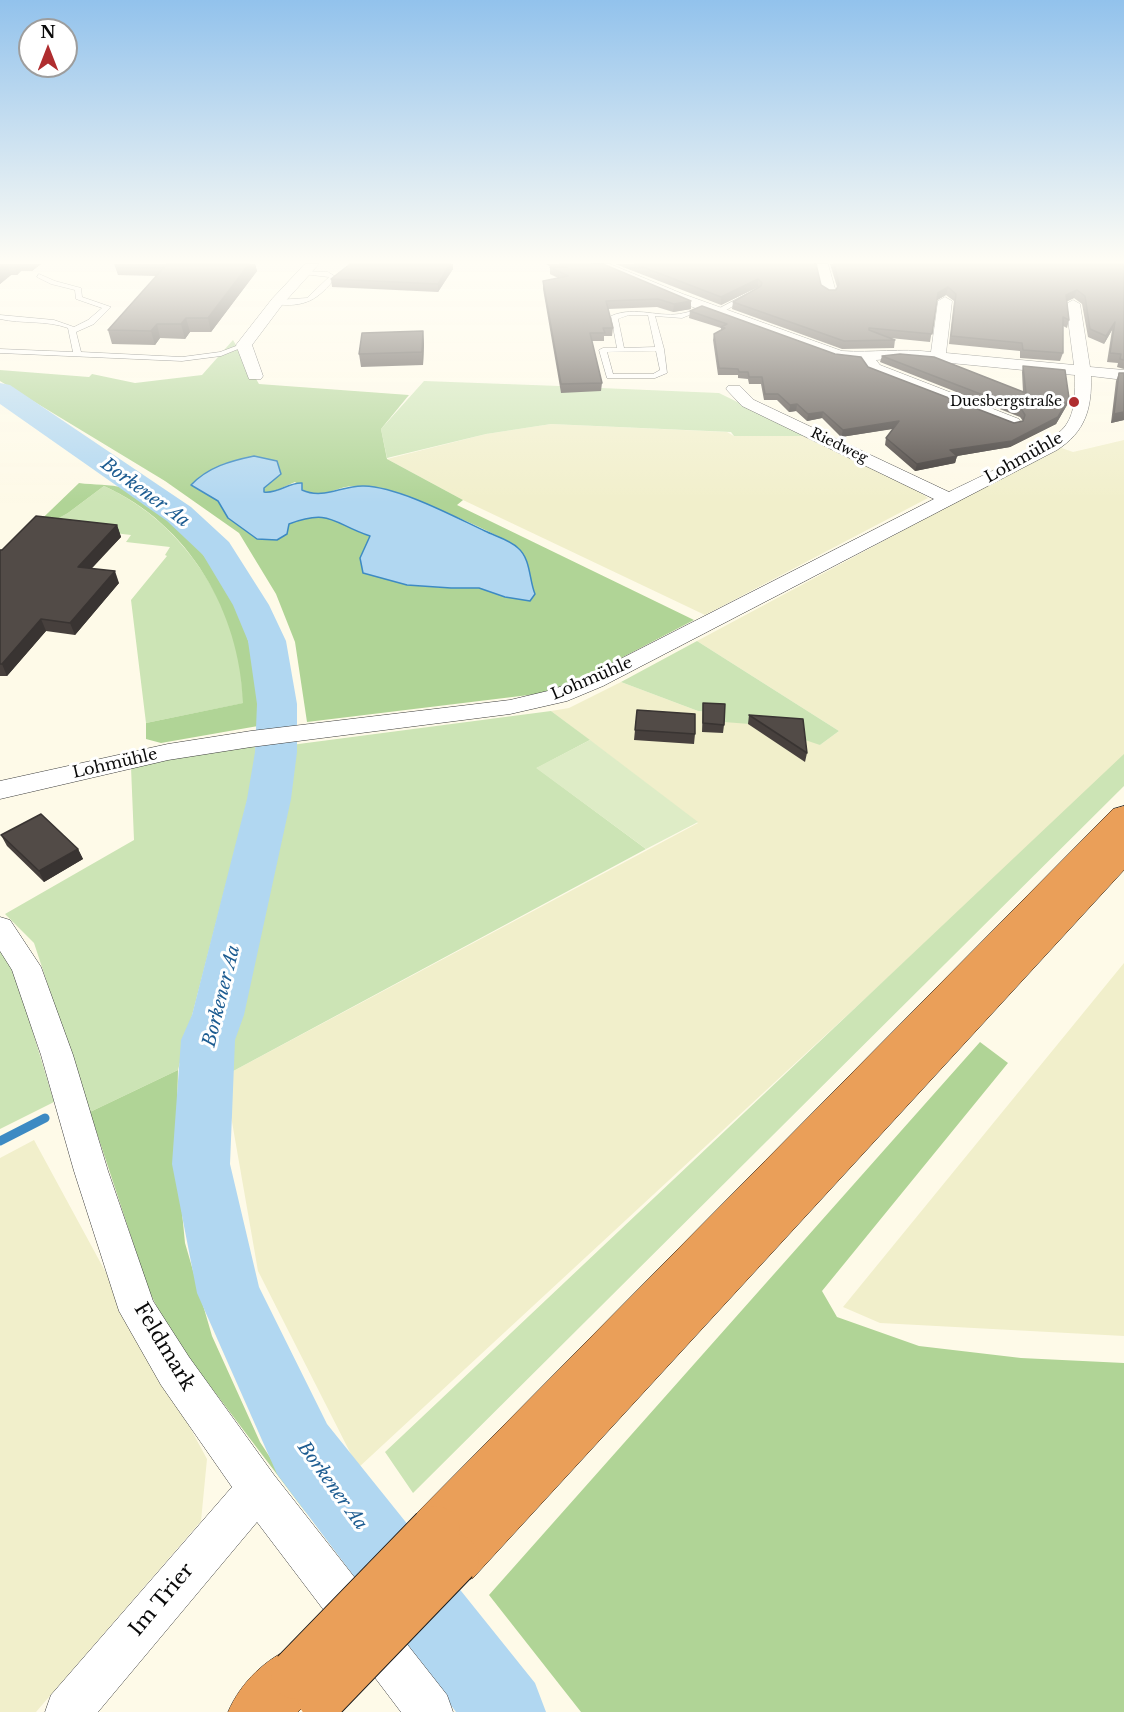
<!DOCTYPE html>
<meta charset="utf-8">
<style>
body{margin:0}
#map{position:relative;width:1124px;height:1712px;overflow:hidden;background:#fefae8;font-family:"Libre Baskerville",serif}
canvas{display:block}
.north{position:absolute;left:18px;top:18px;width:60px;height:60px;box-sizing:border-box;background:#fff;border:2px solid #9d9d9d;border-radius:50%;rotate:0deg;font-size:16px;font-weight:700;line-height:24px;text-align:center;color:#0a0a0a}
.north::after{content:'';display:block;margin:auto;width:21px;height:27px;background:#af2d2f;clip-path:polygon(50% 0,100% 100%,50% 72%,0 100%)}
</style>
<div id="map">
<canvas width="1124" height="1712"></canvas>
<div class="north">N</div>
</div>
<script>
const ctx = document.querySelector('canvas').getContext('2d');
ctx.lineJoin = 'round';
function fillPath(path, color) { ctx.fillStyle = color; ctx.fill(path, 'evenodd'); }
function trace(path, color, width, dash) { ctx.strokeStyle = color; ctx.lineWidth = width; ctx.lineCap = dash ? 'butt' : 'round'; ctx.setLineDash(dash || []); ctx.stroke(path); }
function label(font, color, halo, rows, align = 'center') {
  ctx.font = font + ' "Libre Baskerville",serif'; ctx.lineWidth = 6; ctx.setLineDash([]); ctx.textBaseline = 'middle'; ctx.strokeStyle = halo; ctx.fillStyle = color; for (const [text, x, y, turn = 0] of rows) {
    ctx.save(); ctx.translate(x, y); ctx.rotate((+turn || 0) * Math.PI / 180); ctx.textAlign = isNaN(turn) ? turn : align; if (halo) ctx.strokeText(text, 0, 0); ctx.fillText(text, 0, 0); ctx.restore();
  }
}
const farmland = new Path2D(`
 M551,424L727,432L734,436H807L911,486L928,498L705,615L463,500L387,459L486,434Z
 M1124,440V759L358,1468L258,1271L224,1076L698,823L551,711L569,708L621,682L698,711L724,713L801,728L820,745L839,731L697,641L1059,447L1073,452Z
 M1124,963V1336L880,1323L843,1307Z
 M34,1140L207,1459L201,1521L36,1712H0V1158Z`);
const green = new Path2D(`
 M424,381L560,386L561,392L601,388L719,393L807,436H734L731,432L551,424L486,434L387,458L381,429Z
 M104,486C168,515 213,573 235,639C241,659 241,683 244,703L146,723L131,600L167,556L165,555L170,547L126,542L131,535L45,525L68,513Z
 M697,641L839,731L820,745L802,739L801,728L724,722V713L698,711L621,682Z
 M551,711L590,740L537,768L646,849L224,1076L237,993L280,818L291,745Z
 M256,744L254,772L242,822L178,1070L90,1112L34,943L5,914L134,840L131,767L163,758Z
 M1124,754V786L413,1493L385,1452Z
 M0,949L15,973L54,1102L0,1129Z`);
const forest = new Path2D(`
 M233,340L259,384L409,395L381,429L387,459L463,500L457,505L694,620L573,683L537,694L307,722L295,642L276,594L239,533L165,481L0,381V370L89,377L92,374L135,383L202,375ZM254,456L281,474L264,488V492L270,493L295,482C317,507 329,487 354,486C364,486 376,488 386,490C403,493 511,538 520,550C528,561 529,572 531,585L505,597L479,588H451L407,585L363,573L360,558L370,536L333,519L320,516L306,517L289,524L228,518L218,501L191,485L223,464Z
 M79,483C94,485 110,484 124,488C137,491 152,506 162,514C213,554 249,614 256,680C258,695 257,711 258,726L161,743L146,739V723L243,703C240,612 189,524 104,486L68,513L21,539Z
 M980,1042L1008,1063L822,1291L837,1317L919,1346L1021,1358L1124,1363V1712H581L489,1595Z
 M178,1070L176,1151L185,1243L212,1336L260,1442L307,1514L170,1333L149,1291L90,1112Z`);
const pitch = new Path2D(`
 M590,740L698,822L646,849L536,768Z`);
const water = new Path2D(`
 M254,456L277,461L281,474L264,488V492C278,494 289,482 302,483V490C324,500 342,485 364,486C399,487 453,516 485,531C495,536 510,540 518,548C531,559 529,580 535,594L530,601L505,597L479,588H451L407,585L363,573L360,558L370,536C333,524 331,508 289,524L287,534L277,540L257,539L228,518L218,501L191,485C208,467 230,461 254,456Z`);
const stream = new Path2D(`
 M0,1141L45,1118`);
const river = new Path2D(`
 M0,383L10,385L191,507L229,542L269,605L286,641L297,704V752L291,799L244,1015L235,1040L230,1164L259,1287L327,1424L535,1683L546,1712H456L277,1474L197,1293L172,1164L181,1040L192,1015L247,799L255,752L257,704L248,641L233,605L203,555L167,521L0,404Z`);
const lane = new Path2D(`
 M301,271L328,272L336,277C318,300 305,308 274,304V300H277L307,298L329,277L303,274Z
 M39,274L55,281L81,288L82,297L111,307L94,324L76,332L81,352L182,357L220,352L244,343L248,345L221,356L182,361L0,353V349L73,352L68,328C46,320 22,324 0,319V315L54,320L74,327L88,320L102,308L76,299L75,290L51,284L37,277Z
 M747,294L751,296L749,297L721,313L714,311Z
 M702,305L709,307L682,318L655,316L664,349L667,373L655,378H607L599,350L603,348H617L611,316C636,305 660,319 684,313C691,312 697,308 702,305ZM629,315H648L655,347L624,348L618,319ZM656,351L660,370L653,374H613L607,352Z`);
const street = new Path2D(`
 M305,264H319L282,305L252,345L263,376L261,379H249L236,345L272,299Z
 M592,264H610L683,294L842,351C873,353 900,348 931,352L938,301L945,297L952,301L946,353L1074,365L1066,304L1073,300L1080,304L1090,367L1124,370V380L1091,376C1092,409 1085,432 1057,450L603,686L567,701L510,714L251,747L168,760L0,799V781L168,744L251,731L510,700L552,690L587,676L934,499L742,406L726,389L728,386H740L754,400L949,492C974,479 1053,445 1066,425C1076,411 1075,391 1075,375L899,358L876,360L880,365L1019,419L1021,423L1019,427L1013,428L868,371L861,361L835,358L673,300Z
 M815,264H828L836,292L834,295L829,296L822,292Z
 M0,917L10,920L41,967L73,1055L108,1171L153,1301L189,1357L274,1475L447,1695L453,1712H401L257,1522L98,1712H45L51,1695L232,1487L161,1385L119,1311L74,1171L41,1055L12,970L0,951Z`);
const highway = new Path2D(`
 M1124,806V870L473,1578L454,1585L435,1578L428,1559L429,1555L417,1549L409,1531L417,1513L1113,809Z
 M296,1646L316,1654L324,1674L316,1694L298,1712H228C241,1682 266,1658 296,1646Z`);
const highwayBridge = new Path2D(`
 M296,1674L435,1531
 M322,1696L454,1559`);
const wall = new Path2D(`
 M0,264H41L32,271H21L17,275H11L0,284Z
 M114,264H255L257,271L211,332H190L185,339L160,338L155,345L112,344L108,330L156,276L118,275Z
 M350,264H453V269L438,292L332,287L331,279Z
 M546,264H603L691,309L673,312L657,307L608,309L613,328L612,336H604V341H592L602,383L601,391L561,393L543,289V281L558,278L550,274V267H551Z
 M615,264H816L821,285L829,290H836L837,287L830,264H1124V369L1117,367L1118,363L1107,362L1112,330L1104,344L1088,337L1082,304L1074,298L1067,301L1069,320L1067,328L1063,326V353L1060,361L1020,358V351L949,344L954,301L946,295L937,300L930,342L890,338L895,340L894,348L842,349L732,309L733,302L758,288V287L721,305Z
 M690,311L868,367L1014,423L1023,421L1020,417L880,362L882,356L1023,392L1022,372L1023,366L1067,405L1056,424L1010,447L957,456L955,463L915,471L885,445L886,438L893,429L841,437L822,418L807,421L796,411L789,412L777,400H764L761,384H749L748,379L738,378V375H718L713,340L714,334L721,330V328L689,318Z
 M423,331L424,344L423,365L361,367L359,354Z
 M1119,373L1124,420L1111,423L1116,381Z
 M117,525L121,537L91,568L119,583L75,635L46,631L7,676H0V550Z
 M703,703L724,725L723,733L702,732Z
 M637,710L695,734L694,744L634,740Z
 M749,715L807,753L805,762L748,724Z
 M1,835L78,849L83,859L44,882L7,846Z`);
const shadedWall = new Path2D(`
 M2,264H7L11,275L0,284V265Z
 M14,264H19L21,271L17,275Z
 M30,264H41L32,271Z
 M249,264H255L257,271L211,332L208,318Z
 M449,264H453V269L438,292V284Z
 M758,279V287L721,305V297Z
 M948,287L946,295L936,301L938,293Z
 M1077,290L1074,298L1064,303L1066,295Z
 M691,301V309L673,312L674,304Z
 M186,318L190,332L185,339L181,324Z
 M1115,322L1112,330L1104,344L1106,336Z
 M157,324L160,338L155,345L151,331Z
 M423,331L424,344L423,365L422,352Z
 M1069,398L1067,405L1056,424L1010,447L957,456L955,463L915,471L917,464L950,450L1058,417Z
 M797,404L796,411L789,412L790,405Z
 M823,412L822,418L807,421L808,414Z
 M1124,412V420L1111,423L1114,414Z
 M899,421L897,428L841,437L843,430Z
 M117,525L121,537L82,579L78,567Z
 M115,571L119,583L75,635L70,623Z
 M41,619L46,631L7,676L2,664Z
 M78,849L83,859L44,882L39,871Z`);
const building = new Path2D(`
 M167,264H249L208,318H186L181,324H157L151,331L108,330Z
 M350,264H450L438,284L331,279Z
 M560,264H603L691,301L674,304L658,299L606,301L613,328H603L605,333H590L602,383L561,384L543,281L568,276L550,267H567Z
 M635,264H816L821,285L829,290H836L839,284L834,264H1124V360L1120,359L1121,354L1110,353L1115,322L1106,336L1090,329L1085,296L1077,290L1066,295L1069,320L1063,317V353L1023,350L1022,343L951,336L956,294L948,287L938,293L932,334L869,328V330L895,340L844,341L733,302L761,286L762,283L758,279L721,297Z
 M702,306L835,354L861,357L868,367L1014,423L1023,421L1025,415L1022,410L882,356L900,354L934,357L1026,393L1023,366L1065,370L1069,398L1058,417L1012,441L950,450L957,456L917,464L886,438L899,421L843,430L823,412L808,414L797,404L790,405L778,394H765L762,377H749L748,372H739L738,369L719,368L714,334L725,328L721,327L727,324L690,311Z
 M423,331L422,352L359,354L362,333Z
 M1119,373H1124V412L1114,414Z
 M36,516L117,525L78,567L115,571L70,623L41,619L2,664H0V550H2Z
 M703,703L725,704L724,725L703,723Z
 M637,710L695,714V734L635,730Z
 M749,715L803,719L807,753Z
 M41,814L78,849L39,871L1,835Z`);
const markers = [
 [1074,402,6,"#af2d2f"]
];
const farPoinames = [
 ["Duesbergstraße",1062,402]
];
const farStreetnames = [
 ["Riedweg",839,446,26]
];
const streetNames = [
 ["Lohmühle",1024,458,-29],
 ["Lohmühle",592,679,-23],
 ["Lohmühle",115,764,-13]
];
const waterNames = [
 ["Borkener Aa",145,493,36],
 ["Borkener Aa",222,996,-76],
 ["Borkener Aa",332,1486,54]
];
const nearStreetnames = [
 ["Feldmark",164,1347,59],
 ["Im Trier",162,1600,-50]
];
fillPath(farmland, '#f1efcb');
fillPath(green, '#cce4b5');
fillPath(forest, '#b0d496');
fillPath(pitch, '#deecc6');
fillPath(water, '#b1d7f1');
trace(water, '#3d8ac3', 1.5);
trace(stream, '#3d8ac3', 9);
fillPath(river, '#b1d7f1');
trace(lane, '#3d3d3d', 1);
trace(street, '#3d3d3d', 1);
trace(highway, '#1b1b1b', 1);
fillPath(lane, '#fff');
fillPath(street, '#fff');
fillPath(highway, '#ea9f59');
trace(highwayBridge, '#1b1b1b', 52, []);
trace(highwayBridge, '#ea9f59', 50);
fillPath(wall, '#47403d');
fillPath(shadedWall, '#393432');
fillPath(building, '#524b47');
trace(building, '#393432', 1.5);
const sky = ctx.createLinearGradient(0, 0, 0, 503);
sky.addColorStop(0, '#92c2ec');
sky.addColorStop(0.52, '#fffdf5');
sky.addColorStop(1, '#fffdf500');
ctx.fillStyle = sky;
ctx.fillRect(0, 0, 1124, 503);
for (const [x, y, r, color] of markers) { const dot = new Path2D(); dot.arc(x, y, r, 0, 2 * Math.PI); ctx.fillStyle = color; ctx.fill(dot); trace(dot, '#fff', 2); }
label('14px', '#0a0a0a', '#fff', farPoinames, 'right');
label('14px', '#0a0a0a', '#fff', farStreetnames);
label('16px', '#0a0a0a', '#fff', streetNames);
label('italic 18px', '#1d5c91', '#fff', waterNames);
label('20px', '#0a0a0a', '#fff', nearStreetnames);
</script>
